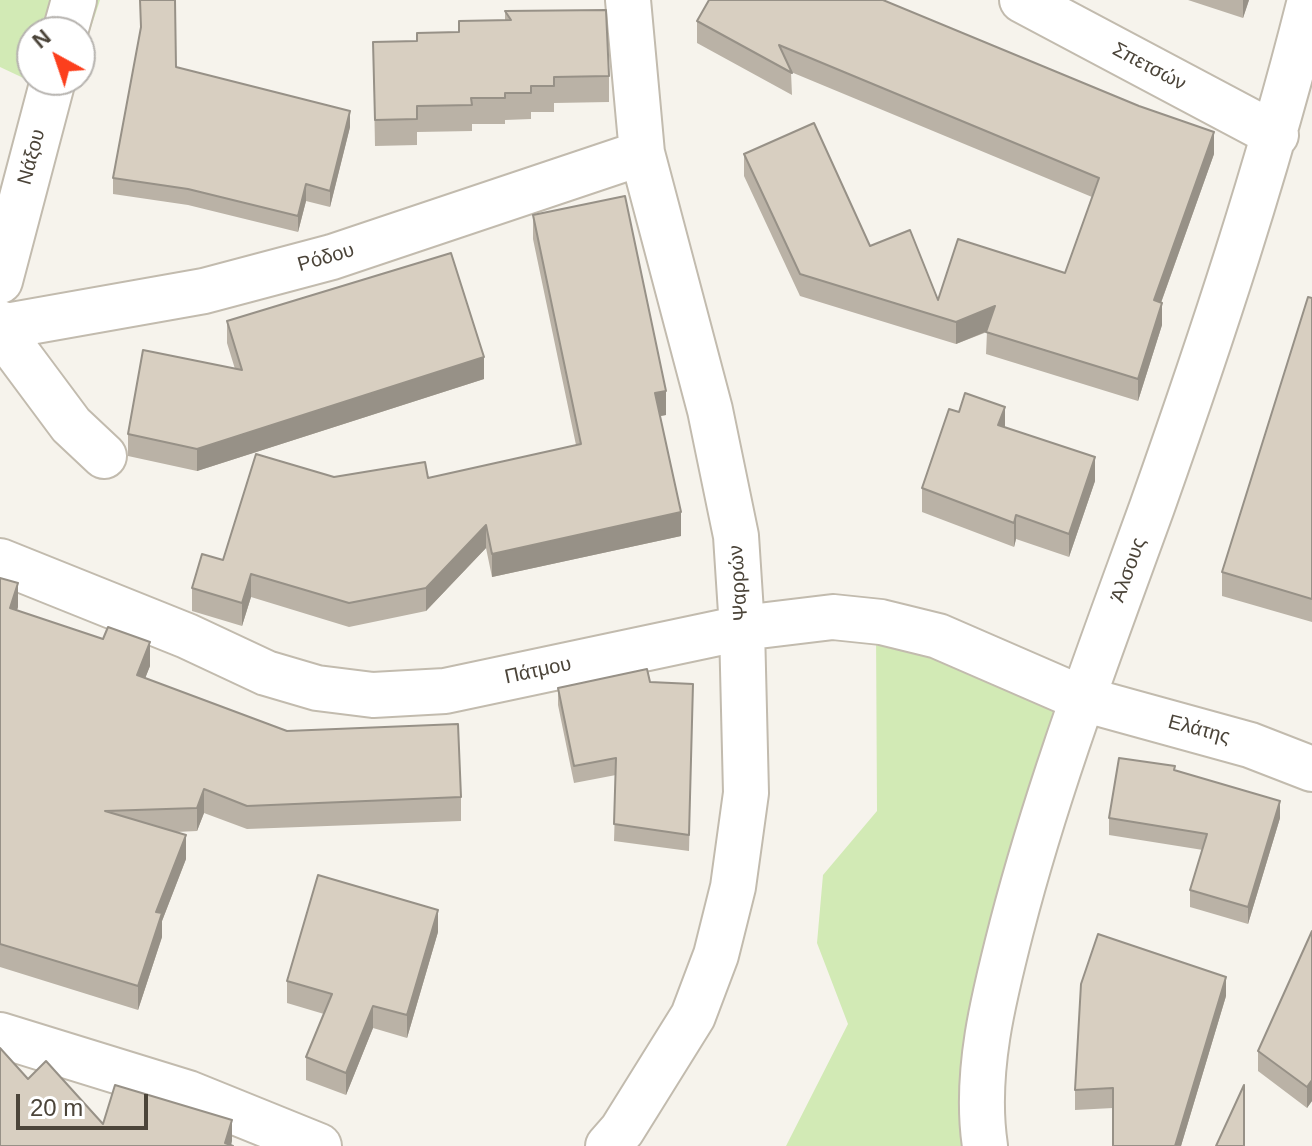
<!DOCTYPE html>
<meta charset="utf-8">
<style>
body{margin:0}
#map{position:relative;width:1312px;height:1146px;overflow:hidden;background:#f6f3ec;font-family:Helvetica,sans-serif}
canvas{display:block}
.north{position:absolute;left:16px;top:16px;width:80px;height:80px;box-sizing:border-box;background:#fff;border:2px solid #b7b4b0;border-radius:50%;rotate:320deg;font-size:22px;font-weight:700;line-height:32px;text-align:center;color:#4b4439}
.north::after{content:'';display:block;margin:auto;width:28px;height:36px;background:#fc3f1d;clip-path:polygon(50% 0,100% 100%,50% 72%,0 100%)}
.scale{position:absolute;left:16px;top:1094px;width:132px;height:36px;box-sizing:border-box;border:4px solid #4b4439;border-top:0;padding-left:10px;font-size:24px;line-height:28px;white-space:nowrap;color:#4b4439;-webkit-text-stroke:6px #fff;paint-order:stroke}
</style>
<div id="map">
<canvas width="1312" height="1146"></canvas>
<div class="north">N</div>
<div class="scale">20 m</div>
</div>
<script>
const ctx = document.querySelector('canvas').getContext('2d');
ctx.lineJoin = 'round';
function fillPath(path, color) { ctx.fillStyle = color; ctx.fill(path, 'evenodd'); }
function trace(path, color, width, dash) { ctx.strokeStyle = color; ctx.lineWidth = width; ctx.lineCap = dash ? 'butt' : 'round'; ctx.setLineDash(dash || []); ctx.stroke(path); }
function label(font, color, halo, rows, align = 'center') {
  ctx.font = font + ' Helvetica,sans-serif'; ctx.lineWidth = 7; ctx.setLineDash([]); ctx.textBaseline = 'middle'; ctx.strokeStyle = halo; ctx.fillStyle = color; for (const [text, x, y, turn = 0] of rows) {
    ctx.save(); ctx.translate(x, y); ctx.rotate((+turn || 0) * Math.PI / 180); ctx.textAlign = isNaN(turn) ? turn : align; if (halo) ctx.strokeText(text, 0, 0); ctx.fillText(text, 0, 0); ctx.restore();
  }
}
const green = new Path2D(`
 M0,0H100L80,61V32H32V80L68,99L0,67Z
 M876,630L1067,705L976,1146H786L848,1024L817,943L823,875L877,811Z`);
const minor = new Path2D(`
 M1022,0L1276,135
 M65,32L74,0
 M0,281L53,80
 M0,323L4,335L71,425L104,456
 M1,327L204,291L332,257L642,153
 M0,561L187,636L266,673L317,688L373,695L445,691L742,628L833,617L881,622L938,636L1083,699L1250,745L1312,769
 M0,1035L188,1093L319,1146
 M608,1146L622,1130L693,1016L716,955L733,887L746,793L742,628L736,536L710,410L642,153L628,0
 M985,1146C974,1073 994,996 1012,926C1049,783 1102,645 1152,507C1211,340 1267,172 1310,0`);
const wall = new Path2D(`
 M140,0L176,67L350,127L330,207L306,201L298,232L188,205L113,194V178L141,31Z
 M1188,0H1249L1243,18Z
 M505,11L609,76V102L554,103V112H531V119L505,120V124H472V131L417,132V145L375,146L373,42L417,41L459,32L505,20Z
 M697,21L1214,154L1161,303L1162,325L1138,401L986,354L987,332L956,344L800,296L744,176V154L870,246L938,300L1065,273L1092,197L791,72L792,95L697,43Z
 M533,215L666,415L660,416L681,536L492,577L486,548L426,611L349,627L251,597L242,626L192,611V588L223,560L334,477L428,478L576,445L533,239Z
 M1312,298V622L1222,596V572Z
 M227,321L484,379L197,471L128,456V434L235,369L227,343Z
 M1005,427L1095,481L1069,557L1016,539L1014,547L922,512V488Z
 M0,578L18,607L17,610L150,666L145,678L461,797V821L247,829L204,813L197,831L176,832L186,859L162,921V937L138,1010L0,967Z
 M650,682L693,684L689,851L614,841L616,775L574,783L558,705V688Z
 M1175,770L1280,818L1248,924L1190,907V890L1203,850L1109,835V818Z
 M1312,931V1101L1307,1108L1258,1071V1051Z
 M438,932L407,1038L373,1028L346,1095L306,1080V1057L324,1014L287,1003V981Z
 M1226,996L1181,1146H1113V1108L1075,1110V1090Z`);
const shadedWall = new Path2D(`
 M1243,0H1249L1243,18Z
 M350,111V127L330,207V191Z
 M1214,132V154L1154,322V300Z
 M306,184V201L298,232V216Z
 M1162,303V325L1138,401V379Z
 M995,306V328L956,344V322Z
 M484,357V379L197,471V449Z
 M666,391V415L655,417V393Z
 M1005,407V430L998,425Z
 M1095,457V481L1069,557V534Z
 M681,512V536L492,577V554Z
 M1016,515V539L1014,547V523Z
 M486,525V548L426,611V588Z
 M251,574V597L242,626V603Z
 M18,583V607L10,631V608Z
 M150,642V666L137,699V675Z
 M204,789V813L197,831V808Z
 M1280,801V818L1248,924V907Z
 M186,835V859L162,921V937L138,1010V986L156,912Z
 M438,910V932L407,1038V1015Z
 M1226,977V996L1181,1146H1175Z
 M373,1006V1028L346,1095V1073Z
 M1312,1080V1101L1307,1108V1087Z
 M232,1120V1141L231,1146L225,1143Z`);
const building = new Path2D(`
 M140,0H175L176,67L350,111L330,191L306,184L298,216L188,189L113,178L141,27Z
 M709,0H883L1139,106L1214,132L1154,300L1162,303L1138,379L986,332L995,306L956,322L800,274L744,154L814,123L870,246L910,230L938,300L958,239L1065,273L1099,178L779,45L792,73L697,21Z
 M606,10L609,76L554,77V86H531V93H505V98H471L472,105L417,106V119L375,120L373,42L417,41V33L459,32V21L511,20L505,11Z
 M625,196L666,391L655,393L681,512L492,554L486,525L426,588L349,603L251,574L242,603L192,588L202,554L223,560L256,454L334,477L425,462L428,478L581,444L533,215Z
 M451,253L484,357L197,449L128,434L143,350L242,370L227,321Z
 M1308,297L1312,298V599L1222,572Z
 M965,393L1005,407L998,425L1095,457L1069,534L1016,515L1014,523L922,488L949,409L959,412Z
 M0,578L18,583L10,608L103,639L108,627L150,642L137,675L287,731L458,724L461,797L247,806L204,789L197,808L105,811L186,835L156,912L162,913L138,986L0,944Z
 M647,669L650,682L693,684L689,835L614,824L616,758L574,766L558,688Z
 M1119,758L1175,766L1174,770L1280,801L1248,907L1190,890L1207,834L1109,818Z
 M318,875L438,910L407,1015L373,1006L346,1073L306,1057L332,994L287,981Z
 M1312,931V1080L1307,1087L1258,1051Z
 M1098,934L1226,977L1175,1146H1113V1088L1075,1090L1081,984Z
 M0,1048L28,1079L46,1061L103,1124L115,1085L232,1120L225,1143L233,1146H0Z
 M1244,1085V1146H1216Z`);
const streetNames = [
 ["Σπετσών",1149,67,28],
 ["Νάξου",32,157,-75],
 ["Ρόδου",326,258,-16],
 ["Άλσους",1129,570,-70],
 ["Ψαρρών",739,583,-94],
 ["Πάτμου",538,671,-12],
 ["Ελάτης",1199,730,15]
];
fillPath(green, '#d2eab5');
trace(minor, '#c2bbae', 48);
trace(minor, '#fff', 44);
fillPath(wall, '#bab2a6');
fillPath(shadedWall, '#979187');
fillPath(building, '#d8cfc1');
trace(building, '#979187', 2);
label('20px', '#4b4439', '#fff', streetNames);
</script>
